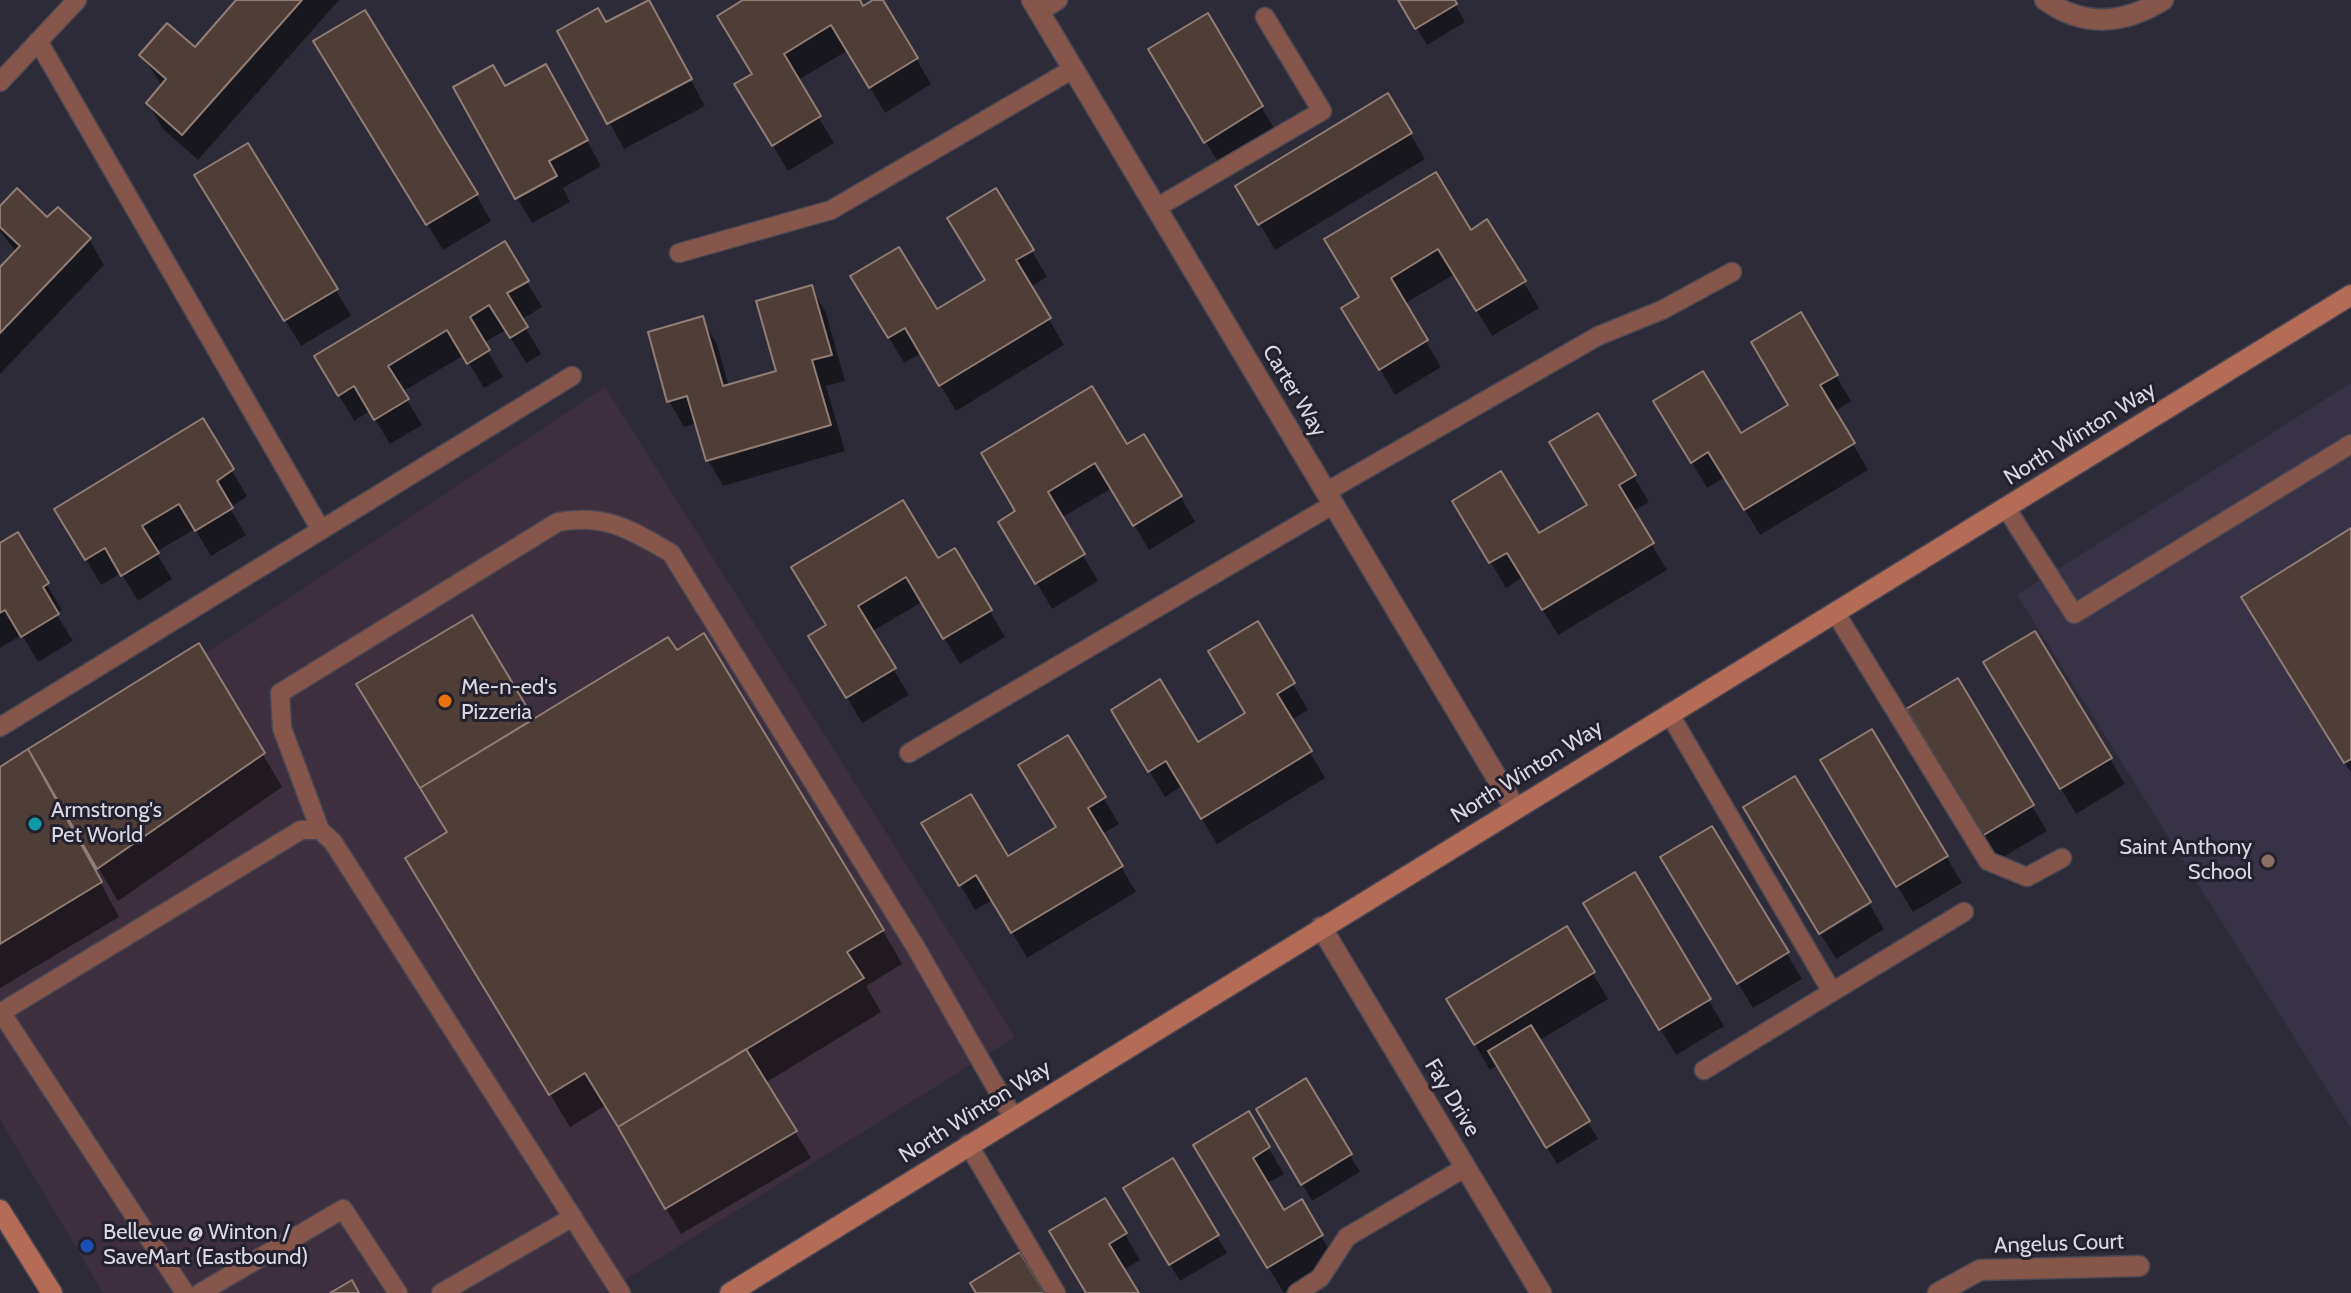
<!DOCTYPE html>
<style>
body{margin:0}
canvas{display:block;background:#2e2b39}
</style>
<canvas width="2351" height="1293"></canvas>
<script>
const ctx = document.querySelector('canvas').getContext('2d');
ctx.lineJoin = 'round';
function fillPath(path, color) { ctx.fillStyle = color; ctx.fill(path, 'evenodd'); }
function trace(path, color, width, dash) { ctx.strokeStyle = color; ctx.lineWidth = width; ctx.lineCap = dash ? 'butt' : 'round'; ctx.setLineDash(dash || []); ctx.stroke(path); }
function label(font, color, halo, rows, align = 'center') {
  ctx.font = font + ' Cabin,sans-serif'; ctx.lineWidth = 6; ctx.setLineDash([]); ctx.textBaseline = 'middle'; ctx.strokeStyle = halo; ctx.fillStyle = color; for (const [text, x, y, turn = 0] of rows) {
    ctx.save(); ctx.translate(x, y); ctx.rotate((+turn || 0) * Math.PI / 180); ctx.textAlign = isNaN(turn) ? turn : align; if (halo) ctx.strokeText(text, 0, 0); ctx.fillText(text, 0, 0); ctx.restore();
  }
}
const commercial = new Path2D(`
 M605,387L1015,1037L604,1293H103L0,1119V791Z`);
const built = new Path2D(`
 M2351,383V1128L2017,595Z`);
const shadow = new Path2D(`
 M239,0H339L198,160L163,129L148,103L162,86L142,55L195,50Z
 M747,0H858L863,9L881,0L931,84L885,113L848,50L797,81L834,143L788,171L737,85L754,74Z
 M1400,0H1453L1465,22L1427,45Z
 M1207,16L1277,133L1221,167L1166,76Z
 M606,25L662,28L705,106L624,149L560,31Z
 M331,67L476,195L491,221L443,250Z
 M505,89L560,92L601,166L563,188L570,202L532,223L517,198Z
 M1388,96L1425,159L1275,250L1238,186Z
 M996,190L1047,277L1030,287L1064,345L956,411L921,353L904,363L853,277L936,312L987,281Z
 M212,201L336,290L351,316L301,346Z
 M0,209L89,239L104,265L0,374V270L16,252L0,231Z
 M1487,222L1539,308L1492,336L1455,274L1404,304L1441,367L1395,395L1344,308L1361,298L1327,240L1470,232Z
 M504,244L542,307L521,320L541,354L526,363L506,330L483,343L503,377L484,388L464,355L402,392L422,425L390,444L370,411L354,421L317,357Z
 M811,287L826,313L845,381L826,386L845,451L723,486L708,460L697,423L684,427L669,401L702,319L717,344L729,387L779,372Z
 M1800,315L1851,401L1834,412L1868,470L1760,535L1725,477L1707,488L1656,401L1740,436L1790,406Z
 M1598,416L1649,502L1632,512L1667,570L1558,635L1523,577L1506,588L1455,502L1538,536L1589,506Z
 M202,421L247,496L230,508L246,535L211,556L195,529L156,552L172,579L138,601L121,573L101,585L57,510Z
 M1127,447L1181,497L1195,522L1149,550L1112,488L1061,518L1098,581L1052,609L1001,522L1018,512L983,454Z
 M902,503L937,561L954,550L1005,637L960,664L922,602L871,632L909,695L862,723L811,636L828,626Z
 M2351,531V773L2262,631Z
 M17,535L62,610L56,613L73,641L38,662L22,635L0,648V545Z
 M1257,624L1308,710L1291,720L1325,778L1217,844L1182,786L1165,797L1113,710L1197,745L1247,714Z
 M199,646L282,787L118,901L81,839L78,841L119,917L0,988V770Z
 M2001,689L2110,759L2125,784L2076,814Z
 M533,722L883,931L902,964L866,986L881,1012L765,1083L811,1158L681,1234L606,1105L570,1127L427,892L449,834Z
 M1872,732L1962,883L1913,912L1838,787Z
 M1923,735L2032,806L2047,831L1998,860Z
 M1068,738L1119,824L1102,834L1136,892L1027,958L993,900L975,910L924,824L1008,859L1058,828Z
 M1712,828L1802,979L1753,1008L1678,883Z
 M1634,875L1724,1026L1676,1055L1600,930Z
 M1870,905L1884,929L1836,959L1821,935Z
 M1566,929L1608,999L1538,1041L1598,1139L1557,1164L1498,1065L1490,1070L1449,1000Z
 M1305,1081L1360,1172L1312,1201L1258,1109Z
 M1248,1114L1284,1174L1266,1184L1283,1212L1301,1202L1336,1261L1284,1293L1210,1171Z
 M1172,1161L1227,1253L1180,1281L1126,1189Z
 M1105,1200L1140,1260L1123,1270L1136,1293H1088Z`);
const building = new Path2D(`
 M236,0H302L182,135L146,103L166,79L139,55L167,23L195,47Z
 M649,0L692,79L607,124L557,31L598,8L606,22Z
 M743,0H860L863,6L873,0H883L918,58L869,88L831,25L784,54L821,116L772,146L734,84L752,74L717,16Z
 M1398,0H1455L1457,4L1415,29Z
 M365,10L478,194L426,225L313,41Z
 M1208,13L1263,106L1204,143L1148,49Z
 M546,64L588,140L549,161L557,176L515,199L453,87L493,65L505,86Z
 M1388,93L1412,133L1258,225L1235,186Z
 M248,143L338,289L284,321L194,175Z
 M1436,172L1471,230L1487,219L1526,281L1476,311L1438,249L1391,278L1428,340L1379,370L1341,308L1359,297L1324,239Z
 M17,188L47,217L58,207L91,238L0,333V267L20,246L0,227V206Z
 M996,188L1034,250L1016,260L1051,318L939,386L905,328L888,338L850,276L899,247L937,309L985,280L947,218Z
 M505,241L529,281L507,293L528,327L510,338L489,305L470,317L490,350L467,364L447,330L388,366L409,399L374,420L354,386L338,396L314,356Z
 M812,285L832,355L812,360L831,425L706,461L687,396L667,402L648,332L703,316L723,386L776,371L756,301Z
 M1801,312L1838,375L1820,385L1855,443L1744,510L1708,452L1691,463L1653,401L1703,371L1741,433L1788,405L1751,342Z
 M1092,386L1127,444L1144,434L1182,496L1133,526L1095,463L1048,492L1085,554L1035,584L998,522L1015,511L981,453Z
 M1598,413L1636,475L1619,485L1654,543L1542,610L1507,553L1489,563L1452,501L1501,471L1539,533L1587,505L1549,442Z
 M203,418L234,469L217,481L233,508L195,531L179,504L142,526L159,553L121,576L105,548L85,560L54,509Z
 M903,500L938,558L955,548L992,610L943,639L906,577L858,606L896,668L846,698L808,636L826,625L791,567Z
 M2351,528V759L2344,763L2241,597Z
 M18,532L49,583L43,587L59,614L21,637L5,610L0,613V543Z
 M472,615L534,719L420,788L356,684Z
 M1258,621L1295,683L1277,694L1312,751L1201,819L1166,761L1148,772L1111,710L1160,679L1198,742L1245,713L1208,651Z
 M2035,631L2112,758L2060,789L1983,662Z
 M704,633L884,930L847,952L864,978L618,1127L585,1073L549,1095L405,858L447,832L420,788L668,637L677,650Z
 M199,643L265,753L97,869L28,749Z
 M1958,678L2034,805L1982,836L1906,709Z
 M1872,729L1948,856L1896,887L1820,760Z
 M1068,735L1106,797L1088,808L1123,866L1011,933L976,875L959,886L921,823L971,794L1008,856L1056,827L1018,765Z
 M28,749L102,882L0,944V767Z
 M1795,776L1871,902L1819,934L1743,807Z
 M1712,826L1789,952L1737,984L1660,857Z
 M1635,872L1711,999L1659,1030L1583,903Z
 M1567,926L1595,972L1474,1045L1446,999Z
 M1531,1025L1590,1121L1546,1148L1488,1051Z
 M746,1049L797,1131L665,1209L618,1127Z
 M1306,1078L1352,1154L1301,1185L1256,1109Z
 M1249,1111L1270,1147L1253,1158L1284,1210L1302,1199L1323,1235L1267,1268L1193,1145Z
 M1173,1158L1219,1235L1169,1265L1123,1188Z
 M1105,1198L1127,1233L1109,1244L1139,1293H1086L1049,1231Z
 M1020,1252L1045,1293H976L970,1283Z
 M352,1280L359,1293H330Z`);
const service = new Path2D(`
 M1039,12L1058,0
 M38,41L321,530
 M0,82L77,0
 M1156,208L1322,111L1265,17
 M679,253L831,210L1073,69
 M1326,492L1598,336L1662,310L1732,272
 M2006,508L2074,614L2351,444
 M1835,612L1988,861L2027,877L2062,858
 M1669,713L1832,992L1964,912
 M0,727L572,376
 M909,753L1334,504
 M320,830L282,728L280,693L558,522C605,513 631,530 671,553L915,946L1013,1117
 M1,1012L185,1293
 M0,1013L301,830H320L333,842L621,1293
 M1704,1070L1832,992
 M968,1144L1056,1293
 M200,1293L343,1209L398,1293
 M441,1293L573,1217
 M1297,1293L1320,1278L1347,1237L1466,1167`);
const minor = new Path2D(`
 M1032,0L1515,808
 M2045,0C2084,28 2124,24 2163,0
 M1321,927L1541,1293
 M1938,1293L1980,1270L2139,1266`);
const secondary = new Path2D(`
 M0,1210L52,1293
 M730,1293L2351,295`);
const markers = [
 [445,701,8,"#e8710a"],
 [35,824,8,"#0f9aa8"],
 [2268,861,8,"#8d6e63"],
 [87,1246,8,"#1a4fb4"]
];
const streetNames = [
 ["Carter Way",1294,391,59],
 ["North Winton Way",2080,434,-32],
 ["North Winton Way",1527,772,-32],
 ["Fay Drive",1452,1098,59],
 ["North Winton Way",975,1112,-32],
 ["Angelus Court",2059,1244,-2]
];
const poiNames = [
 ["Me-n-ed's",461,688],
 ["Pizzeria",461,713],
 ["Armstrong's",51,811],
 ["Pet World",51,836],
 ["Saint Anthony",2252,848,"right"],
 ["School",2252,873,"right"],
 ["Bellevue @ Winton /",103,1233],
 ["SaveMart (Eastbound)",103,1258]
];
fillPath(commercial, '#3d2f3d');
fillPath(built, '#373246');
fillPath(shadow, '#0007');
fillPath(building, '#4f3e37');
trace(building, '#907d75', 2);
trace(service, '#4a4754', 21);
trace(minor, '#4a4754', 23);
trace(secondary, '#4a4754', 23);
trace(service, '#855649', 18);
trace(minor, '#855649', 20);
trace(secondary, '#b56c57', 20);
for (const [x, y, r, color] of markers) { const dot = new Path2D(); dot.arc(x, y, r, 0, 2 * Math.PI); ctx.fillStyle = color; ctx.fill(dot); trace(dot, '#24212f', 3); }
label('22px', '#dad7e1', '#24212f', streetNames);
label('22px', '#dad7e1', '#24212f', poiNames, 'left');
</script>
